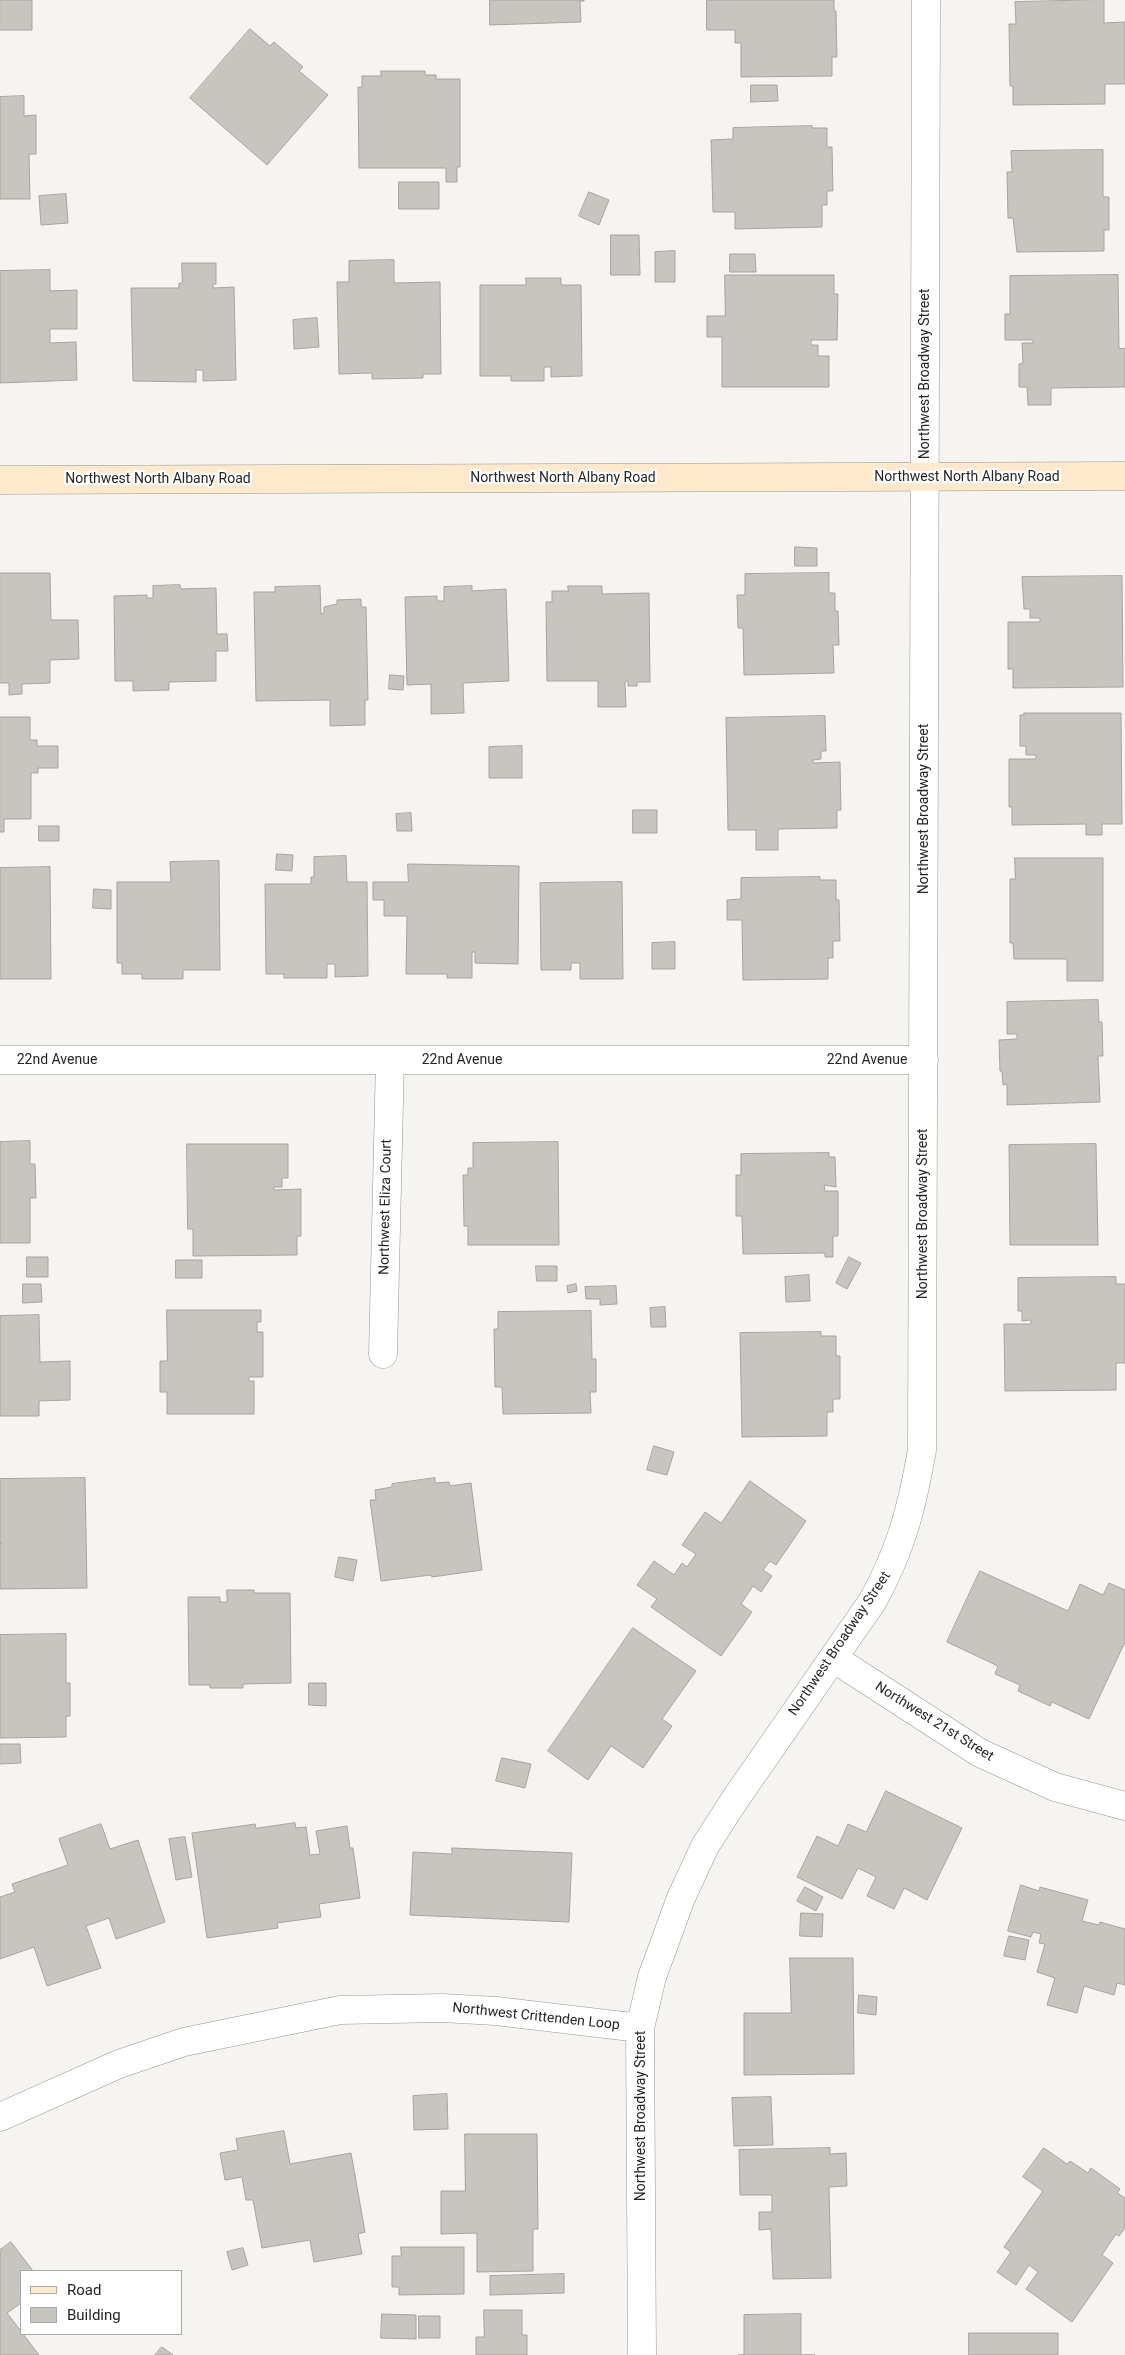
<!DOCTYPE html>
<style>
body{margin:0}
#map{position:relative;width:1125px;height:2355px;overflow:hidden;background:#f6f4f0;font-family:Roboto,sans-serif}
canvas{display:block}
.legend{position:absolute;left:20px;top:2270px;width:162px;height:65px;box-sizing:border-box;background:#fff;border:1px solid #a8a8a7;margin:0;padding:6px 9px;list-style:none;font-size:15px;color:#252523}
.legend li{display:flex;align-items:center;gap:10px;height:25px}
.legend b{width:25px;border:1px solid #a8a8a7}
</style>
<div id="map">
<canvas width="1125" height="2355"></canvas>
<ul class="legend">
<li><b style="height:6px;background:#fee9cc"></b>Road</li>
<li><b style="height:14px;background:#c7c5c0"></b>Building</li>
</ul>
</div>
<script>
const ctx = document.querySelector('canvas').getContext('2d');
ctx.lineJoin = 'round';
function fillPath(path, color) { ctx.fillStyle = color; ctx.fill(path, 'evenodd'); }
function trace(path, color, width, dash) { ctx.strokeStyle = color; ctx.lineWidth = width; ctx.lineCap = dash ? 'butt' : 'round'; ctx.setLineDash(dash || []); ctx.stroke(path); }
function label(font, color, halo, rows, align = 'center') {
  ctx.font = font + ' Roboto,sans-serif'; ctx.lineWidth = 4.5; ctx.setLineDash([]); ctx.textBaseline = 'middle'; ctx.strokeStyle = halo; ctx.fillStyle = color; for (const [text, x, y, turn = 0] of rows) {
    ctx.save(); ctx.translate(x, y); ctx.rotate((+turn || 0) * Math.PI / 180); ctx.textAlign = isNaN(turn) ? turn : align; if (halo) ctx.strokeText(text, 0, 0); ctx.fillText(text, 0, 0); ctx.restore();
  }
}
const building = new Path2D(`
 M0,0H32V30H0Z
 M490,0H584V1H580L581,22L490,25Z
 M707,0H834V11H836L837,57H832V76L741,77V43H735V30H707Z
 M1104,0V23L1125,22V84H1105V104L1013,105V86H1010L1009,24H1016L1015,2Z
 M250,29L270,46L274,42L303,67L299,71L328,95L267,165L190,98Z
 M381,71H425V75H436V79H460V167H457V182H446V168H359L358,87H362V76H381Z
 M751,85H777L778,101L751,102Z
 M24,96V116L36,115V154H29L30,199H0V97Z
 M812,126V128H827V147H832L833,191H827V205H822V227L735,229V212H713L711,140L733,139V128Z
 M1103,150V197H1109V230H1104V251L1017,252L1013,218H1008L1007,172H1012L1011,151Z
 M399,182H439V209H399Z
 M589,192L609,200L599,225L579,216Z
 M66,194L68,223L41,225L39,196Z
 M611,235H639L640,275H611Z
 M675,251V282H655V252Z
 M730,254H755L756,272H730Z
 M394,260V283L440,282L441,374H423V378L372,379V373L339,374L337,282H349V261Z
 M182,263H216V284H213V288L234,287L236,380L203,381V370H196V382L133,381L131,288H179V283H182Z
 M50,270V291L77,290V329H50V343L76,342L77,380L0,383V271Z
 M725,275H834V294H838L837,340H811V345H818V356H829V387H722V337H707V316H725Z
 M1118,275L1119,349L1125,348V387L1051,388V405H1028L1027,387H1019V364L1023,363L1022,343H1033V340H1005V314H1010V276Z
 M526,278H561V285H581L582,376L551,377V367H544V381H511V376H480V285H526Z
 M317,318L319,347L294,349L293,320Z
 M795,547L817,548V566H795Z
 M0,573H50L51,620H78L79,659L50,660V683L22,684V694L9,695V683H0Z
 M829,573V593H835V611H838L839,645H833L834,673L744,675L743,628H738L737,595H745V574Z
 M1122,576L1123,687L1013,688V669H1008V622H1040V618H1030V609H1024L1022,577Z
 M180,585L181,589L216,588L217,634H227L228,651H216V681L169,682V690L133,691V681H115L114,596L147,595V598H153V586Z
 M320,586L321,614L324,613V607L337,604V600L361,599V607H366L368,700H365V725L330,726V700L256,701L254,592H275V587Z
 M472,586V591L506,589L509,681L463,683L464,713L431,714V684L407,685L405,597L437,596V601H444V587Z
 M568,586H602V594L649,593L650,682H637V686H628V681H625L626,707H598V681H547L546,602H552V591H568Z
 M390,675L404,676L403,690L389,689Z
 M1024,713H1121L1122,824H1102V835H1086V824L1012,825V807H1009V759H1036V755H1026V746H1020V715H1024Z
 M825,716L826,751H821V759L813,760V763L840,762L841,810H837V828L778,829V850H756V830H728L726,718Z
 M0,717H30V740H37V746H58V768H38V773H31V819H4V832H0Z
 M522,746V778H489V747Z
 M633,810H657V833H633Z
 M411,813L412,831H397L396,814Z
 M39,826H59V841H39Z
 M277,854L293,855L292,871L276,870Z
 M346,856L347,882H367L368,976L335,977V964H327V978H284V974H266L265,884H311V877H314V857Z
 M1015,858H1103V981H1067V959H1014L1013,943H1010V879H1015Z
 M219,861L220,970H183V979H142V974H122V963H117V882H171L170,862Z
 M408,864L519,866L518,964L475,963V952H472V978H447V974H406L407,916H384V900H373V882H408Z
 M50,867L51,979H0V868Z
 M820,877V880H836V900H839L840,941H833V958H828V979L743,980L742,920H727V900L741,899V878Z
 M622,882L623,979H580V963H571V970H541L540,883Z
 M94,889L111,890V909L93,908Z
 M675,942V969H652V943Z
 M1098,1000L1099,1022H1102L1103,1056H1098L1100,1102L1007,1105V1084L1003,1085L1002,1071H1000L999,1040L1017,1039V1034H1007V1002Z
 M30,1141V1164H35L36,1198H30V1243H0V1142Z
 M558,1142L559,1245H468V1226H464L463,1175H468V1168H473V1143Z
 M187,1144H288V1178H282V1187H274V1190L301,1189V1236H297V1255L193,1256V1229H188Z
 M1096,1144L1098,1245H1010L1009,1145Z
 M829,1153V1157H835L836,1187L824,1185L825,1191H838V1236H833V1257H825V1253L743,1254L742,1216H736V1175H741V1154Z
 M27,1257H48V1277H27Z
 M849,1257L861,1263L847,1289L836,1283Z
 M176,1260H202V1278H176Z
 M536,1266H557V1281H537Z
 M809,1275L810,1301L786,1302L785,1277Z
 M1116,1277V1284H1125V1363H1116V1390L1005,1391L1004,1324H1031V1320L1022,1321V1311H1018V1278Z
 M23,1284H41L42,1302L23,1303Z
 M576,1284L577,1291L568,1293L567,1286Z
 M616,1286L617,1304L600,1305V1299H586L585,1287Z
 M665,1307L666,1327H651L650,1308Z
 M167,1310H261V1322H257V1332H263V1377H249V1381H254V1414H167V1392H160V1361H167Z
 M591,1311L592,1359H596V1392H590L591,1413L503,1414L502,1387H495L494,1329H498V1312Z
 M39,1315L40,1362L70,1361V1400L39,1401V1416H0V1316Z
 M821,1332V1336H836V1356H840V1399H833V1412H827V1436L742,1437L740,1333Z
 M654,1446L674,1452L667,1475L647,1470Z
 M85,1478L87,1588L0,1589V1543H2L0,1542V1479Z
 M435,1478V1483L449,1482L450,1486L471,1483L482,1570L432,1577L431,1575L381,1581L370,1500H376L375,1490L392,1487V1484Z
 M750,1481L806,1521L776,1565L770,1561L763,1570L772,1576L761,1592L753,1586L741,1604L752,1612L721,1656L651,1607L657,1599L637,1585L654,1561L674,1575L682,1563L687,1567L696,1554L682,1545L705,1512L721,1523Z
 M339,1557L357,1560L353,1581L335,1577Z
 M980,1571L1068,1611L1080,1584L1103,1595L1109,1583L1125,1590V1642L1089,1719L1052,1702L1050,1706L1018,1691L1020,1685L995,1674L998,1666L947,1642Z
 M227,1590H254V1593H290L291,1683L243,1684V1688H210V1685H189L188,1597H220V1602H227Z
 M633,1628L696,1671L662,1719L672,1726L643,1768L611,1746L588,1780L548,1751Z
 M66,1634V1683H70V1716H66V1737L0,1738V1635Z
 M309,1683H326V1706L309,1705Z
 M0,1744H20L21,1763L0,1764Z
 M502,1758L531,1764L525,1788L496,1781Z
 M886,1791L962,1828L927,1900L904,1888L894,1909L867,1896L876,1877L858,1868L842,1899L797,1877L817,1836L838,1846L848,1824L866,1832Z
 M295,1823L296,1828L306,1827L310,1855L320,1854L316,1831L347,1826L350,1848H353L360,1898L319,1904L321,1917L277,1923L278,1928L207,1938L192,1833L255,1824L256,1828Z
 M101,1824L110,1849L138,1840L165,1922L116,1939L109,1918L86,1926L101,1968L47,1986L34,1947L0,1959V1897L15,1892L12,1884L68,1865L59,1839Z
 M185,1837L192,1877L176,1880L169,1839Z
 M452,1848L572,1853L569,1922L410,1915L413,1852L452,1854Z
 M1021,1885L1039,1891L1040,1887L1088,1900L1082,1921L1099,1925L1100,1922L1125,1929V1985L1117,1983L1114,1995L1084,1986L1077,2013L1047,2005L1055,1978L1037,1972L1045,1944L1039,1943L1041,1934L1033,1932L1031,1937L1008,1931Z
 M805,1887L823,1897L816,1911L797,1901Z
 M801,1913L823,1914L822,1937L800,1936Z
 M1009,1936L1029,1940L1025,1960L1004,1956Z
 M790,1958H853L854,2074L744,2075V2013H791Z
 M859,1995L877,1997L876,2015L858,2013Z
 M447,2094L448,2129L414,2130L413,2096Z
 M771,2097L773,2145L734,2146L732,2098Z
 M284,2131L290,2164L351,2153L365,2232L358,2234L362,2254L314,2262L310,2240L262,2248L253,2200H246L242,2177L225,2180L220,2153L238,2150L236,2139Z
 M465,2134H537L538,2229H533V2271L477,2272V2233L441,2234V2191H465Z
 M830,2148V2154L846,2153L847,2186L829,2187L831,2278L773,2279L771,2229L759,2230V2212H772V2195H740L739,2150Z
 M1044,2148L1067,2164L1070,2161L1088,2173L1091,2168L1120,2189L1117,2193L1125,2198V2228L1119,2236L1116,2234L1102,2255L1113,2263L1072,2322L1026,2289L1038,2272L1029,2265L1016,2285L997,2272L1011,2252L1004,2247L1043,2191L1023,2177Z
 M11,2242L33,2271H21V2303L7,2313L39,2355H0V2250Z
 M401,2247H464V2294L399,2295V2287H392V2256H401Z
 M243,2248L248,2265L232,2270L227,2252Z
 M564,2274V2293L490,2295V2276Z
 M484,2310H522V2335H527V2355H476V2337H484Z
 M382,2314L416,2315V2339L381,2338Z
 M801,2314V2355H815H738H744V2315Z
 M419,2316H440V2338H419Z
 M969,2333H1058V2355H969Z
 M162,2347L173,2355H155Z`);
const street = new Path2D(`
 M0,1060H924
 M383,1354L390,1060
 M833,1658L980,1753L1055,1787L1125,1806
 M0,2117L119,2064L184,2042L340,2010L442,2008L496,2011L640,2028
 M642,2355L640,2028L652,1977L681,1898L705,1846L736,1798L872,1602C901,1551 912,1507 922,1450L926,0`);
const secondary = new Path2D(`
 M0,480L1125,476`);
const streetNames = [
 ["Northwest Broadway Street",925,374,-90],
 ["Northwest North Albany Road",967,477],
 ["Northwest North Albany Road",563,478],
 ["Northwest North Albany Road",158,479],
 ["Northwest Broadway Street",924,809,-90],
 ["22nd Avenue",57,1060],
 ["22nd Avenue",462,1060],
 ["22nd Avenue",867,1060],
 ["Northwest Eliza Court",386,1207,-89],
 ["Northwest Broadway Street",923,1214,-90],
 ["Northwest Broadway Street",840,1644,-56],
 ["Northwest 21st Street",934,1722,32],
 ["Northwest Crittenden Loop",536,2017,6],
 ["Northwest Broadway Street",641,2116,-90]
];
fillPath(building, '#c7c5c0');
trace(building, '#a6a4a0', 1);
trace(street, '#979591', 29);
trace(secondary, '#979591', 29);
trace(street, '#fff', 28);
trace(secondary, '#fee9cc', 28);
label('14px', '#252523', '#fff', streetNames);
</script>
